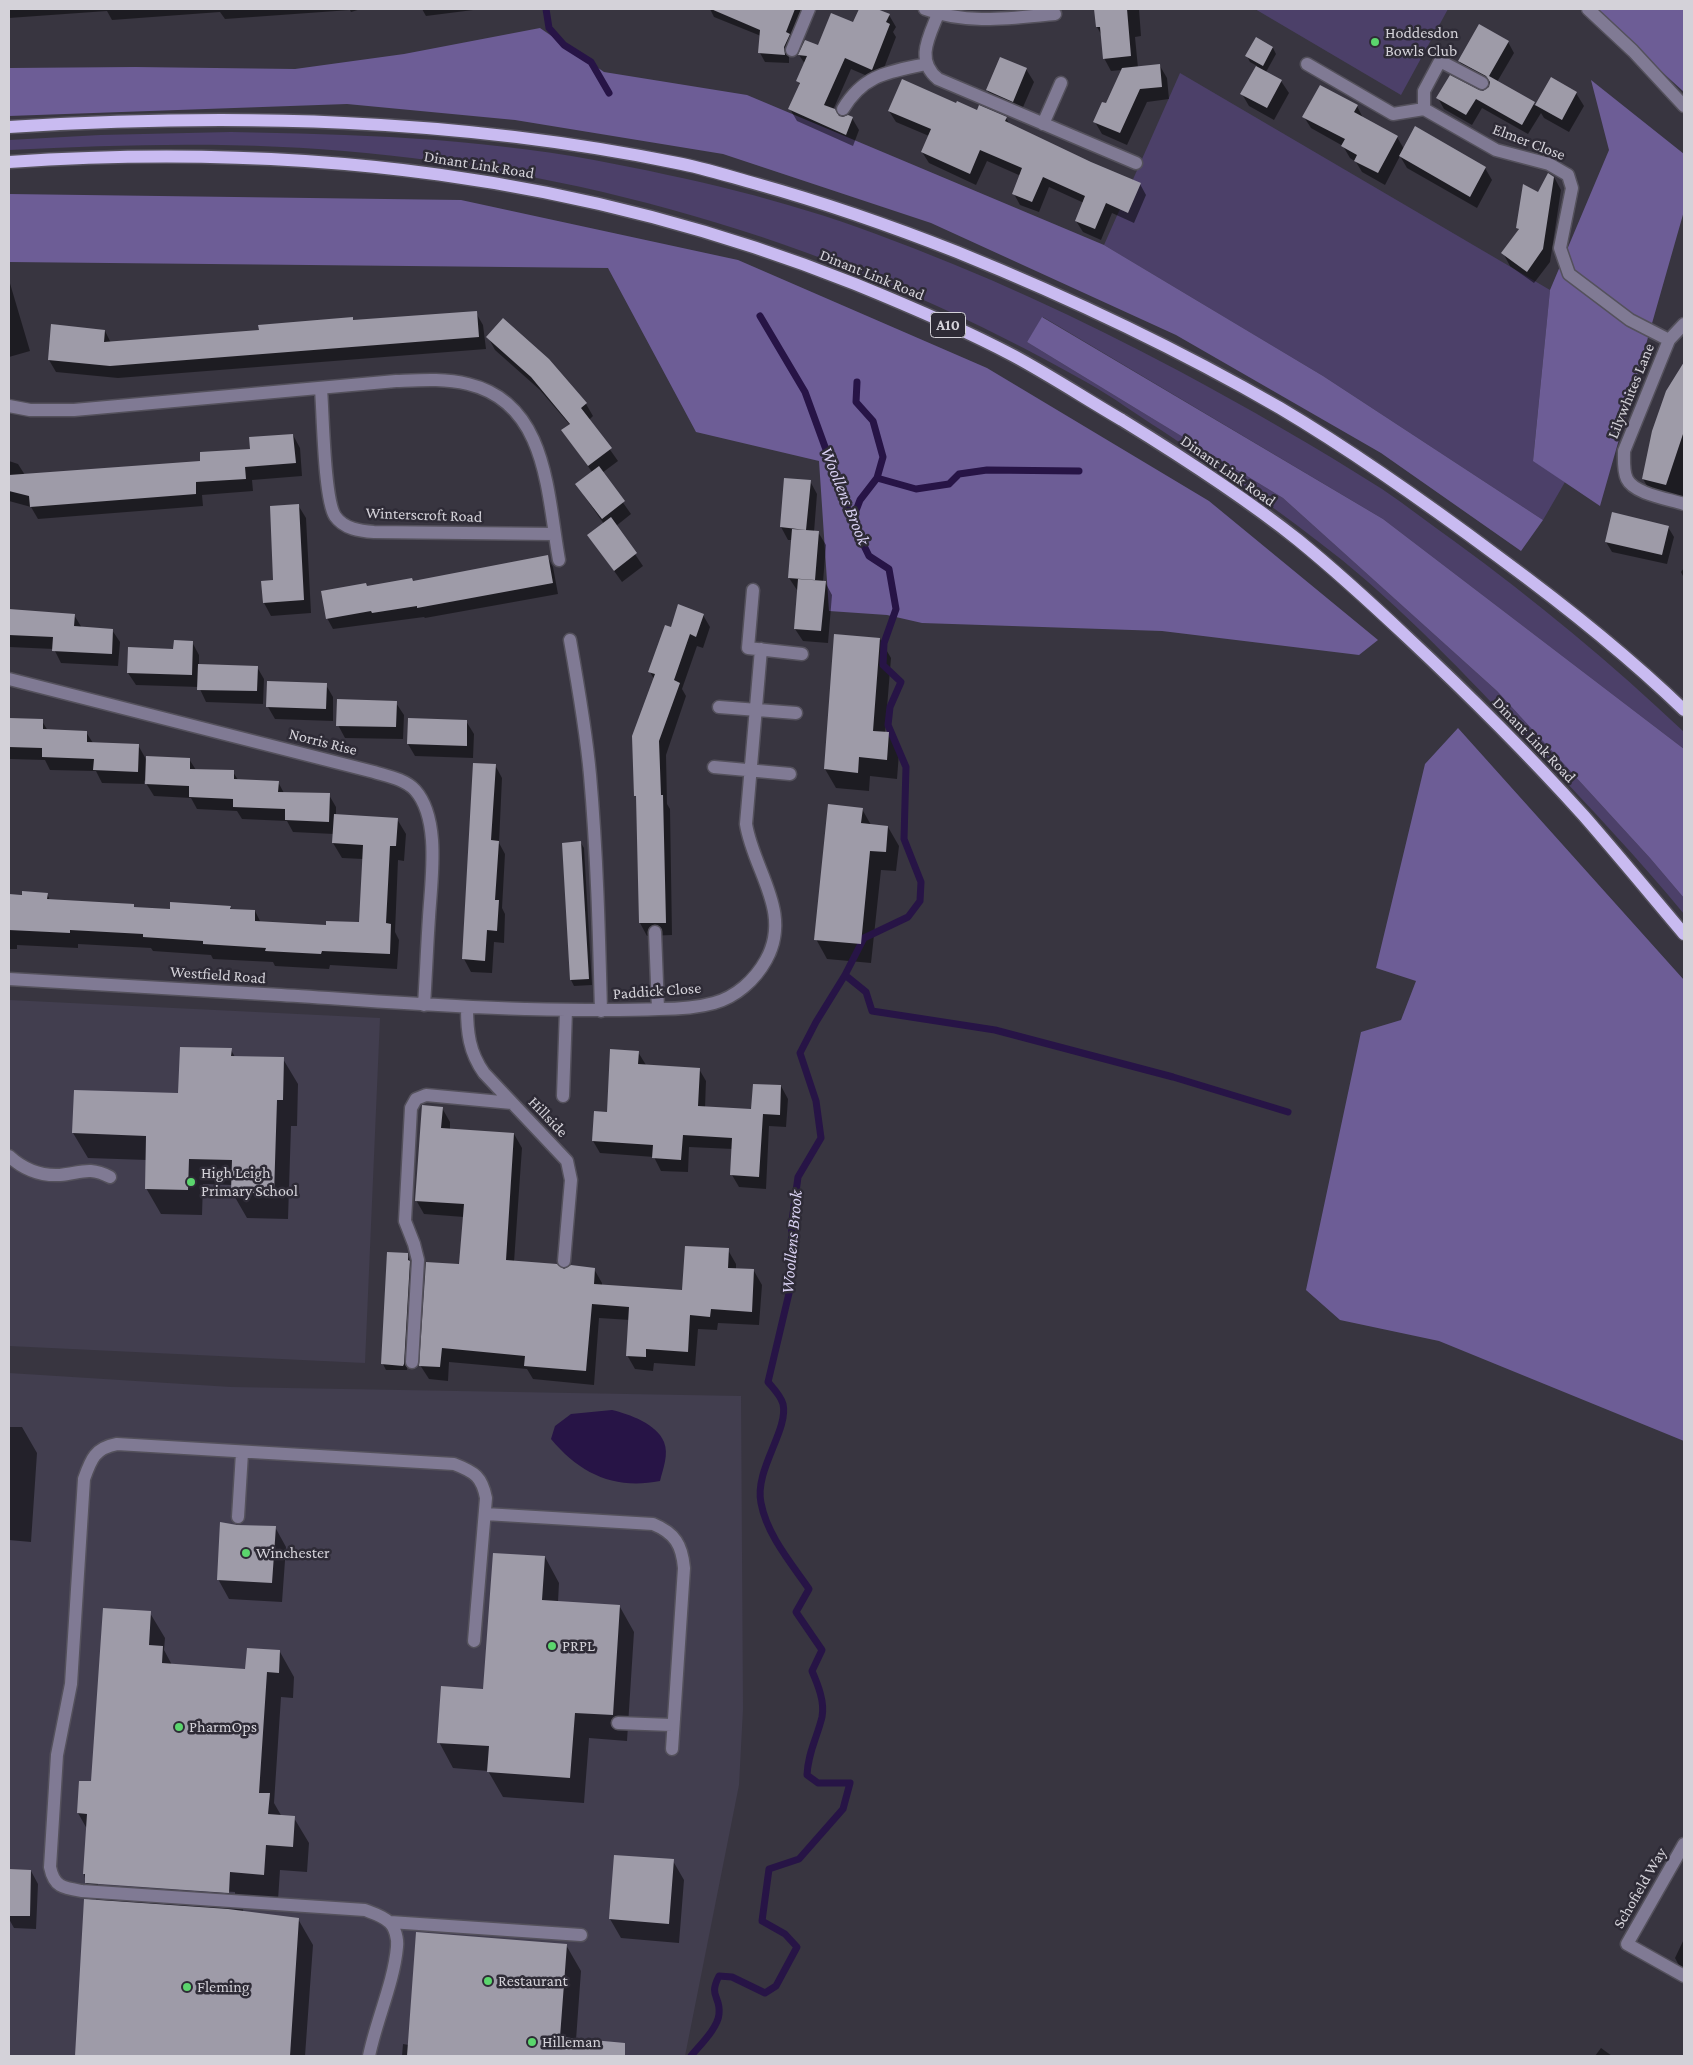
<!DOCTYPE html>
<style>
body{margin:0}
#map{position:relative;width:1693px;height:2065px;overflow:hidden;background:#383540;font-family:"Crimson Pro",serif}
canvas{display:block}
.frame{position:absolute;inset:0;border:10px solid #d4d2d9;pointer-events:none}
</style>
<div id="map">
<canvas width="1693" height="2065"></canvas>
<div class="frame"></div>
</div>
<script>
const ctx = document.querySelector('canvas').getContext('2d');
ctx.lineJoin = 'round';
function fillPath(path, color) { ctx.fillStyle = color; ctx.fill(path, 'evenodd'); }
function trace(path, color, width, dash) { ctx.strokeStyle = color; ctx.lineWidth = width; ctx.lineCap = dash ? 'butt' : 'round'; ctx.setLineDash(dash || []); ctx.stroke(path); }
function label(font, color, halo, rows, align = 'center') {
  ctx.font = font + ' "Crimson Pro",serif'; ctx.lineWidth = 5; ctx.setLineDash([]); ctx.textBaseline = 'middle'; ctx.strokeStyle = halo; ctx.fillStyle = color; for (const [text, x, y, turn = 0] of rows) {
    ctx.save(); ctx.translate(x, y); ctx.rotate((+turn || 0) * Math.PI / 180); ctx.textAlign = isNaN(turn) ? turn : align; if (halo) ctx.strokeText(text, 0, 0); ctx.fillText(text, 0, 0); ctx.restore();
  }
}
const built = new Path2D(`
 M9,1000L380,1018L365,1363L9,1346Z
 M9,1373L231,1387L741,1396L743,1709L739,1785L685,2056H9Z`);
const green = new Path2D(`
 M1255,9H1448L1401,95Z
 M1180,73L1550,290L1533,460L1565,482L1543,520L1323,376L1104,245Z
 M231,132C352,134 475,138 594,160C689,178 786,200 876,234C980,272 1081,319 1179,371C1248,408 1316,447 1382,489C1406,505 1430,524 1454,541C1535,600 1611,663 1684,732V749L1383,519L1043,317L1027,342L1283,498L1497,691L1650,858L1684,898V914C1639,859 1590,808 1542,756C1478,688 1414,619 1342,560C1284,514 1223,471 1161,430C1137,415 1113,397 1088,383C865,256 622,178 366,153C248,141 128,144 9,150V140L100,135Z`);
const forest = new Path2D(`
 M1593,9H1684V92Z
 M540,28L604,72L747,95L1104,245L1323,376L1543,520L1521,551L1381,453L1176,335L931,223L723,154L515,120L347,104L9,116V68L135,67L295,69L404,54Z
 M1591,80L1684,154V211L1600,506L1533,461L1550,290L1609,150Z
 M9,194L461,200L738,260L987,368L1209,501L1378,640L1359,655L1162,631L922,623L887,615L829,611L819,461L696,432L608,268L9,262Z
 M1042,317L1383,519L1684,749V898L1650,858L1497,691L1283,498L1027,342Z
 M1458,728L1684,980V1441L1439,1341L1340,1320L1306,1290L1361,1032L1401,1020L1416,981L1376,968L1425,764Z`);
const water = new Path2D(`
 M612,1410C629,1414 657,1424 664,1442C669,1454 663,1469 660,1481C615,1490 580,1474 551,1439L555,1426L571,1414Z`);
const shadow = new Path2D(`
 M9,9H361L351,12L350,10L225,19L220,12L112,20L107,11L9,18Z
 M422,9H481L426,16Z
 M710,9H802L794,43L789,57V63L765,62L760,53L761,36L714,17Z
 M860,9H874L889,15L896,27L893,32L896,37L879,81L851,69L833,110L838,117L852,118L859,130L853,146L797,121L790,109L800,86L798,81L805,64L799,55L818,47L854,24Z
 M1095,9H1139L1141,36L1135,37L1138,68L1160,66L1167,78L1169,99L1147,102L1127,145L1102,134L1095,122L1107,105L1122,70L1111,71L1104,58L1102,36L1097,27Z
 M1479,26L1508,42L1514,53L1497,82L1536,106L1551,79L1576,93L1584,106L1569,132L1544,118L1541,113L1528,134L1482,108L1472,125L1444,109L1438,98L1483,92L1490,88L1491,85L1465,71L1459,61Z
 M1256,39L1273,48L1276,54L1266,72L1281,81L1289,93L1274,120L1249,106L1242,94L1257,66L1250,62L1247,56Z
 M1026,69L1034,82L1020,114L994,103L987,90Z
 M957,105L1006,118L1010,125L1090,163L1140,184L1146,195L1134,223L1112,213L1101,240L1083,232L1076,221L1084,203L1049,187L1039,212L1020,205L1014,194L1021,176L987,161L976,185L929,163L922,152L929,136L896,122L889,111Z
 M1357,106L1363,118L1397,137L1404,149L1485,168L1492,180L1477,208L1407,168L1400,156L1385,185L1362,172L1356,162L1350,158L1343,146L1311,128L1304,117Z
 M1554,177L1561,190L1550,262L1534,283L1510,266L1503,253L1519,231L1518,228L1538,194Z
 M9,280L30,351L9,357Z
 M476,313L483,325L486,349L118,378L56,372L49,360L105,331L111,343L260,331L352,318L354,321Z
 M488,337L548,360L586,404L593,416L589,420L618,461L602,473L631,514L616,526L643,566L622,582L589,536L604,524L576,484L592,472L563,431L570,425L540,390L495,350Z
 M1684,364V499L1650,491L1643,479L1667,391Z
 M293,435L300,448L302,476L252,480L253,491L202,495L203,506L38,519L31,507L9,501V461L18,464L25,475L202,462L252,450Z
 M785,479L810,481L817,494L814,532H818L826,545L823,582H825L832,595L828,643L803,641L795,629L799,590H797L789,578L792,540H788L781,527Z
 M298,505L306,518L311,613L271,616L264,603L262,582L275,581Z
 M1668,527L1674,537L1667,564L1612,552L1606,542Z
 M547,556L553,567L558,594L425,618L424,617L333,629L327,618L367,587L413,582Z
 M1684,568V578L1681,572Z
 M9,610L74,615L82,628L112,630L120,642L118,666L61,663L54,649L9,647Z
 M703,615L710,627L703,648L697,646L682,689L686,696L666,755L667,804L670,809L672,935L647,936L640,923L638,800L635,795L654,679L650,672L671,629Z
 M835,635L880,639L891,658L885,733L888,734L899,753L897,779L870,776L869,791L836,788L825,769Z
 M192,642L199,655V665L257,667L264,679L263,704L206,702L199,687L136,685L128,673Z
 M326,685L333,697V721L275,719L268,707Z
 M396,703L404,715L403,739L345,738L338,725Z
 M9,719L42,721L48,731L86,732L93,743L138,745L147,761L189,759L196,770L233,772L238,780L278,782L284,793L329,795L336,807V815L397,819L406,834L404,861L398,860L395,932L399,940L397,969L330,965L329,969L275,966L273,962L213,959L211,955L153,951L151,948L78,944V948L17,945V949H9V895L47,894L50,900L133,905L135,909L171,911L230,907L232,910L255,911L261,923L327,926L360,924L363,859L342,858L333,843L334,834L293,832L287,821L242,819L237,811L197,809L191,798L154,796L144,780V784L102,783L96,771L50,770L45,760L9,759Z
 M466,721L474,734L473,758L415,756L408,744Z
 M495,765L502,778L499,843L505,854L502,908L505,914L504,943L494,942L492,973L471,972L464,959Z
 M862,809L871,825L888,827L899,846L896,871L881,870L871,963L827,959L816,939Z
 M581,843L584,848L592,985L574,986L571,980Z
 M231,1050L235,1057L283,1059L298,1084L297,1126H291L288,1219L247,1218L232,1192V1185L203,1184L202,1215L161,1214L146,1188L147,1160L88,1158L73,1133L180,1095Z
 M638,1052L646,1065L699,1069L706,1081L705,1108L752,1110L781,1086L788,1099L786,1127L769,1126L766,1189L739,1187L732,1175L733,1149L689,1147L688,1172L661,1171L654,1157L600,1153L593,1141Z
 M442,1108L450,1122V1130L514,1134L522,1148L514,1262L564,1271L594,1269L602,1283V1286L683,1291L728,1250L736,1264V1270L754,1271L762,1285L759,1325L718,1323L717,1330L698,1329L695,1366L654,1363L653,1371L635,1369L627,1355L630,1320L599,1318L594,1385L533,1379L527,1369L449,1362L448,1381L429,1379L420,1365L461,1266L464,1217L424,1214L416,1200Z
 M407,1254L412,1268L407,1370H386L383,1364Z
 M9,1427H22L37,1453L31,1542L9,1540Z
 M237,1526L275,1527L286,1547L282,1602L229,1599L218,1579Z
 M545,1557L559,1583L558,1602L620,1607L634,1632L627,1741L589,1738L584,1803L503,1797L488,1771L453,1768L439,1742L484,1690Z
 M150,1613L165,1638L164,1650L172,1665L246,1670L280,1652L294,1677L293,1698L281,1697L274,1803L282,1817L294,1818L309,1843L307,1872L280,1870L278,1900L244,1897L243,1912L298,1919L313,1945L305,2056H76L85,1901H97L86,1883L84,1874L87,1829L78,1813L92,1783ZM98,1883L235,1892V1894L98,1885Z
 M615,1856L673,1861L684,1880L679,1943L621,1938L610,1919Z
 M9,1871H31L38,1884L36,1929L14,1928L9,1919Z
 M1684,1939V1971L1681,1969L1675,1958Z
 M566,1945L581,1971L576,2040L611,2043L618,2056H402L403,2044L409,2045Z
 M1601,2048L1612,2056H1595Z`);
const stream = new Path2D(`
 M546,9L549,28L564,45L591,62L609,93
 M877,478L916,489L949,484L959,474L987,470L1079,471
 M852,521L860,500L877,478L883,457L873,421L856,402L857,382
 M845,975L866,992L872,1011L995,1030L1173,1077L1288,1112
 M691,2056C699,2046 718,2028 719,2014C721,1996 708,1997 719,1976L732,1977L765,1993L776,1986L797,1947L785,1934L762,1921L769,1869L799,1859L843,1809L850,1783H818L807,1775C808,1752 817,1738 822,1717C825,1702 818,1685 812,1671L822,1650L796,1612L809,1589C791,1563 767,1535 761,1503C754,1470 789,1430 783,1404C781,1396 773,1388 768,1382L790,1289L792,1221L798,1177L821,1138L816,1101L800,1053L816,1022L845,975L864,938L908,917L920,901L921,882L904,839L906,767L888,725L890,707L901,682L883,665L884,643L896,609L889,569L869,556L852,521L805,392L760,316`);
const building = new Path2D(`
 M711,9H795L786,32L790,34L784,47L785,55L758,53L760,30Z
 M859,9H877L890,14L886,22L890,24L872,70L845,58L824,105L835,109L839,116L843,117L848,115L853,117L846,135L788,109L800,83L796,81L807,56L798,55L805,40L818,45L831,13L853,22Z
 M1094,9H1127L1131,56L1103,59L1100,27H1096Z
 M1479,24L1509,41L1489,76L1535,102L1522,125L1476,99L1466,115L1436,98L1450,75L1479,90L1483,91L1489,87L1490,82L1486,76L1458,61Z
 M1256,37L1273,47L1263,66L1245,56Z
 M1000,57L1027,68L1013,102L986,90Z
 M1160,64L1162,87L1140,89L1120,133L1093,122L1102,102L1106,103L1122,68Z
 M1256,66L1282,80L1267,108L1240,94Z
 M1551,77L1577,92L1562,120L1535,105Z
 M902,79L956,103L957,101L977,110L979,105L1007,117L1005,121L1091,162L1141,183L1128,213L1106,203L1095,229L1075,221L1085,196L1043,177L1032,202L1012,194L1022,168L980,150L970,174L921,152L931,129L888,111Z
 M1320,85L1358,105L1354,112L1398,136L1378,173L1354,161L1357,155L1341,146L1345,139L1302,117Z
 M1415,126L1486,167L1470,197L1399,156Z
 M1548,173L1554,177L1543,249L1527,272L1501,253L1519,229L1516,228L1523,184L1538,192Z
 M477,311L479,337L110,366L48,360L51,324L105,330L104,342L259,330L258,325L329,319L353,317V320Z
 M503,318L549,359L587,403L581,408L612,448L588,466L561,430L570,424L531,377L486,337Z
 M1684,362V431L1666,485L1642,479L1652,431L1666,391Z
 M293,434L296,463L245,467L246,479L196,482V494L30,507L29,496L9,491V475L200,461V452L250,449L249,437Z
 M599,466L625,501L602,519L575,484Z
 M784,478L811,480L806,530L780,527Z
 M299,504L304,600L263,603L261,581L273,580L270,506Z
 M1612,512L1669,526L1662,555L1605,542Z
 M611,517L637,553L614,571L587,535Z
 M792,529L819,531L815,580L788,578Z
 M548,555L553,583L417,608V606L372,613L371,611L326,619L321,591L366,583L367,586L412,578L413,581Z
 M798,579L826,581L821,631L794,629Z
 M678,604L704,614L696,637L690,634L674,680L680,683L659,741L661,795H663L666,923H639L636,796H634L632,736L655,674L648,672L665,625L671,627Z
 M9,609L75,614L74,626L113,629L112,654L52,651L53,637L9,635Z
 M834,634L880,638L873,731L889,732L887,760L859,757L858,773L824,769Z
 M174,640L193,641L192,675L127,673L128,647L173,649Z
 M198,664L258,666L257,691L197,690Z
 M267,681L327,683L326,709L266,707Z
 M337,699L397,701L396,727L336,726Z
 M9,718L43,719V729L87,731V742L139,744L138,772L93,770L94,759L42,757V748L9,747Z
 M408,718L467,720V746L407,744Z
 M146,756L190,758V774V769L234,770V779L279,781L278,792L330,793L329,822L285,820V809L233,807V799L189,797V786L145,784Z
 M473,763L496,764L491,840L499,841L495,900H499L497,931L487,930L485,961L462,959Z
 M828,804L863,808L861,823L888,826L886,852L870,851L861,944L814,940Z
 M334,814L398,818L396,846H390L386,923L391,924L390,954L322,951L321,954L265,951L266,948L203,944V941L143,937V934L70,930V933L9,930V894L22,895V891L48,893L47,899L134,904V907L170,909V902L231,906L230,909L255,910V921L326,925V921L359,922L363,845L332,843Z
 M581,841L589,979L570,980L562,843Z
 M180,1047L232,1048L231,1056L284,1057L283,1100H277L274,1194L231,1192L232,1160L189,1159L188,1190L145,1189L146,1136L72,1133L74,1090L178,1093Z
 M610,1049L639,1051L638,1064L700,1068L698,1106L751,1109L753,1084L781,1085L780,1115L763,1114L759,1177L730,1175L732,1138L683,1135L681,1160L652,1158L653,1145L592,1141L594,1111L607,1112Z
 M422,1105L443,1107L441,1128L514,1133L506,1260L557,1264L564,1269L571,1265L595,1268L594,1284L682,1290L685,1246L729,1248L728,1268L754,1269L752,1312L711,1309L710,1317L690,1315L688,1352L646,1349V1357L626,1356L629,1307L592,1304L586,1371L524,1366L525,1356L442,1348L440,1367L419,1366L426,1262L459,1264L464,1204L415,1201Z
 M387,1252L408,1253V1260L410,1261L404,1364L403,1366L381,1364Z
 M220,1522L237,1525L276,1526L272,1583L217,1580Z
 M493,1553L545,1556L542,1600L620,1605L613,1715L575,1713L570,1778L487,1772L489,1746L437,1743L441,1686L483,1689Z
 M103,1608L151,1611L149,1645L163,1646L162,1663L245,1669L247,1648L280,1650L279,1673L267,1672L259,1793H270L268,1814L295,1816L293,1847L266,1845L264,1875L230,1872L229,1893L85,1883V1874H83L87,1814L77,1813L79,1781H91Z
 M614,1855L674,1859L669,1924L609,1919Z
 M9,1869L31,1870L30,1916H9Z
 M84,1899L228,1909L299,1918L290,2056H75Z
 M416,1932L567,1944L560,2037L625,2043V2056H407Z`);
const minor = new Path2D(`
 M925,9C967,25 1011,18 1055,14
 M1588,9L1633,51L1684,106
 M938,14C929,37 915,60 938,79L1136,163
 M792,50L809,9
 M1307,64L1393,114L1424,109L1496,150L1549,164L1568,175L1572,188L1560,248L1569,274L1630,320L1669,340
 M843,109C864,74 889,72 926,64
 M1424,109V91L1440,61L1482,83
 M1043,124L1061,83
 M1684,324L1669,340L1624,451C1624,460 1623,471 1627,479C1634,494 1669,499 1684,504
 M321,389C323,413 324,499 335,516C344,529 360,531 374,532L554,534
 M9,406L30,410H74L396,381C420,380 444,378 468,384C548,403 547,494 559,560
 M753,590L748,648L802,654
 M570,640C578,685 586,730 590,775C597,854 599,933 601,1011
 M9,679L374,772C387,776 405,779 415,790C441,819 431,881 429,917C427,946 426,975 424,1005
 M719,707L796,713
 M714,767L790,774
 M655,932L658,1009
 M9,979C99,984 190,989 281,995C362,1000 443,1007 525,1009C570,1010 614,1011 659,1009C677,1009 696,1008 714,1003C736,997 755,980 766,960C793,912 753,870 746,824L761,649
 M467,1007C467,1032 469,1052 484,1073L567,1161L571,1180L564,1261
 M563,1096L566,1010
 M9,1156C23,1169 41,1176 60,1175C81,1173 89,1166 110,1177
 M412,1362L418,1260L414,1244L405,1221L411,1108L416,1099L426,1095L512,1103
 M485,1514L653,1524C675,1533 682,1545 684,1568L672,1749
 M238,1517L242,1453
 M618,1723L672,1725
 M1684,1844L1627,1944L1684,1976
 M390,1922L581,1935
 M369,2056C376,2021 394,1982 397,1947C398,1939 395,1927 389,1922C383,1916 373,1913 365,1910L82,1891C63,1888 54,1887 50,1867L57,1755L71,1684L84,1479C91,1459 95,1448 117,1444L454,1464C475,1472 482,1477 486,1498L474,1641`);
const major = new Path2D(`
 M9,127C233,113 456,118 677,163C704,168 731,177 757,184C825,203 891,226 957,252C1068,297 1176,348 1280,408C1356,453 1429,505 1500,558C1564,605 1627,655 1684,710
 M9,162C301,142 582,175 855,284C909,306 963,329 1014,356C1051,376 1086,399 1122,420C1182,457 1243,496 1298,540C1336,571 1372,604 1407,637C1468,694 1528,754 1584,816C1618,855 1651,895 1684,934`);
const markers = [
 [1375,42,5,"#5bd56d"],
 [191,1182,5,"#5bd56d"],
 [246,1553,5,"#5bd56d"],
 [552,1646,5,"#5bd56d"],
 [179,1727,5,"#5bd56d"],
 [488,1981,5,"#5bd56d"],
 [187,1987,5,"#5bd56d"],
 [532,2042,5,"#5bd56d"]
];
const shields = [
 [948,325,35]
];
const shieldNames = [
 ["A10",948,325]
];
const poiNames = [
 ["Hoddesdon",1385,33],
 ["Bowls Club",1385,51],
 ["High Leigh",201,1173],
 ["Primary School",201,1191],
 ["Winchester",256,1553],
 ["PRPL",562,1646],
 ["PharmOps",189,1727],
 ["Restaurant",498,1981],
 ["Fleming",197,1987],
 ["Hilleman",542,2042]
];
const streetNames = [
 ["Elmer Close",1529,142,21],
 ["Dinant Link Road",479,165,9],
 ["Dinant Link Road",872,275,22],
 ["Lilywhites Lane",1631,391,-68],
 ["Dinant Link Road",1228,471,35],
 ["Winterscroft Road",424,515,2],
 ["Dinant Link Road",1534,740,46],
 ["Norris Rise",323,742,14],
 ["Westfield Road",218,975,4],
 ["Paddick Close",657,991,-4],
 ["Hillside",548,1117,46],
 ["Schofield Way",1640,1888,-60]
];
const waterNames = [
 ["Woollens Brook",845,496,68],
 ["Woollens Brook",792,1242,-85]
];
fillPath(built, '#423e4f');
fillPath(green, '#4c4069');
fillPath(forest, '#6d5d96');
fillPath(water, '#271446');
fillPath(shadow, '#0007');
trace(stream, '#271446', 7);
fillPath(building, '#9e9ba8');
trace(minor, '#54515c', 15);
trace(major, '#54515c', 15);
trace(minor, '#807a94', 12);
trace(major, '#c9bbf1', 12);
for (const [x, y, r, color] of markers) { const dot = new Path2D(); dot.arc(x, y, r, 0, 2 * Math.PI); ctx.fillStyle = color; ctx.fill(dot); trace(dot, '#2e2b36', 2); }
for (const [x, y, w] of shields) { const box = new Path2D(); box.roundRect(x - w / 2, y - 12.5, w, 25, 4); ctx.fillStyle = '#2e2b36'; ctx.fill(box); trace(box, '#d4d2d9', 1); }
label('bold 15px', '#d4d2d9', null, shieldNames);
label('16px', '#d4d2d9', '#2e2b36', poiNames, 'left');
label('16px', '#d4d2d9', '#2e2b36', streetNames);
label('italic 18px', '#d9d1f3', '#2e2b36', waterNames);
</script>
